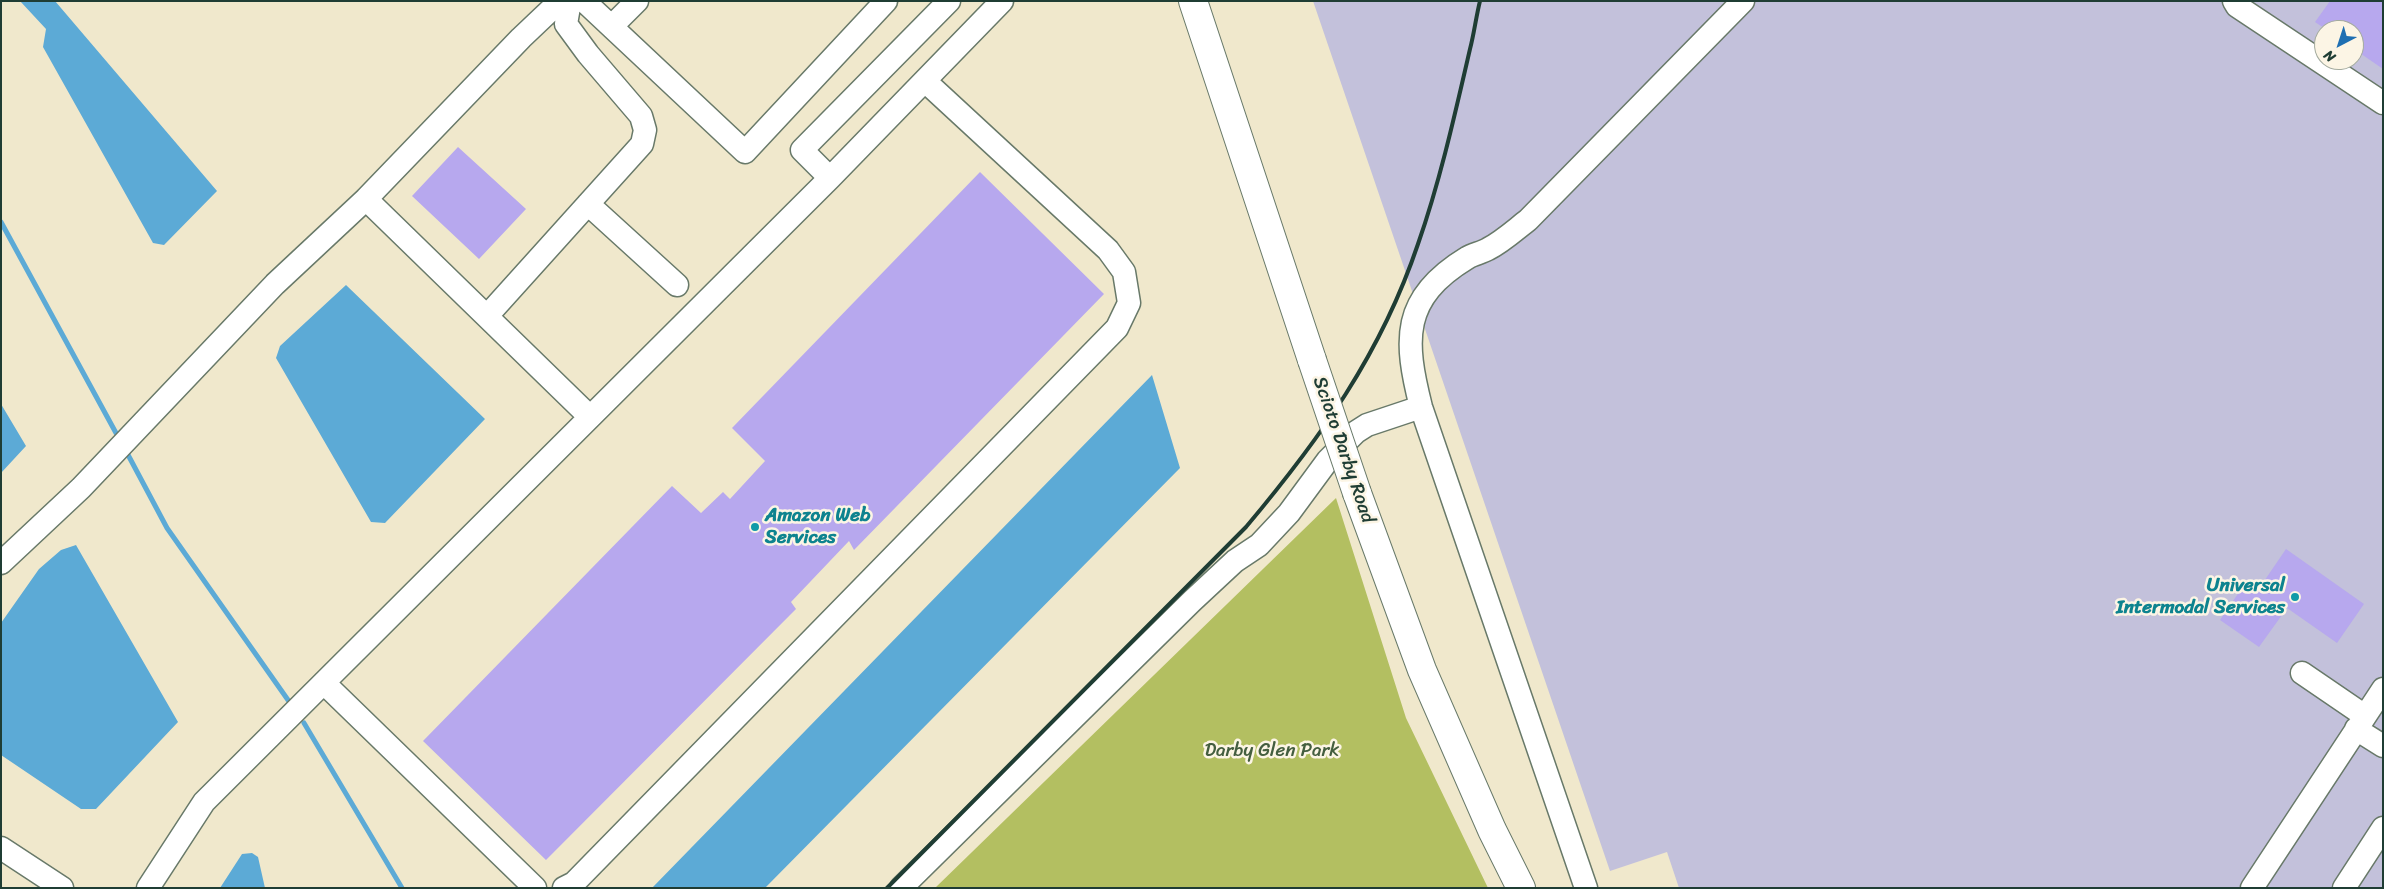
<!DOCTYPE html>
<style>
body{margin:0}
#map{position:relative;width:2384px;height:889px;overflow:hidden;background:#f0e8cc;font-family:Sriracha,sans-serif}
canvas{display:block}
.frame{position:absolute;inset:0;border:2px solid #1f3d34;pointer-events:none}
.north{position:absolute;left:2314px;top:20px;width:50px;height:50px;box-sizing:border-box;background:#fcf5e5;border:1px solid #a4ab9e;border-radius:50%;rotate:220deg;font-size:14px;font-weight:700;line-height:20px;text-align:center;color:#1f3d34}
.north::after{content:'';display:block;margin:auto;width:18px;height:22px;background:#1f6fb2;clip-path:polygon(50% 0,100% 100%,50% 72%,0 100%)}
</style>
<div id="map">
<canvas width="2384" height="889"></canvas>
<div class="frame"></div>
<div class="north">N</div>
</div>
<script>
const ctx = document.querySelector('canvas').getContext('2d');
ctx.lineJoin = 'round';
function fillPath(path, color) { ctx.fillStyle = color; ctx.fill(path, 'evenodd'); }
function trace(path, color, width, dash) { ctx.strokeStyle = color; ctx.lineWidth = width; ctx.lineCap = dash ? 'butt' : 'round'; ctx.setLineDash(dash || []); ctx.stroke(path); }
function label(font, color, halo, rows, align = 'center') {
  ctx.font = font + ' Sriracha,sans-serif'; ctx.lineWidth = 5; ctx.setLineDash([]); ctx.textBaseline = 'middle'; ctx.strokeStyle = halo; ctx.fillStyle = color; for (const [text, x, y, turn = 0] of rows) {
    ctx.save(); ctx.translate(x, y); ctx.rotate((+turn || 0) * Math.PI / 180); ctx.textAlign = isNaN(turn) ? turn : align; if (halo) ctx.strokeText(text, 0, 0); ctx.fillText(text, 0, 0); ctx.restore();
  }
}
const industrial = new Path2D(`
 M1313,1H2383V888H1679L1667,852L1610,871ZM2324,30H2354V60H2324Z`);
const green = new Path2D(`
 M1336,498L1406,718L1488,888H935Z`);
const water = new Path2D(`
 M20,1H55L217,191L164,245L153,243L43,47L46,29Z
 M346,285L485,419L385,523L371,522L276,358L280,346Z
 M1152,375L1180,468L765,888H652Z
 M1,404L26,446L1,473Z
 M76,545L178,722L96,809H81L1,755V623L39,569L61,550Z
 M252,853L258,857L265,888H220L242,854Z`);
const stream = new Path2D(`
 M1,222L116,433
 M126,451L167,528L288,700
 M304,723L402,888`);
const building = new Path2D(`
 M2330,1H2383V69L2354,49V30H2327L2315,22Z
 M458,147L526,209L479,259L412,196Z
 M980,172L1104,294L854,550L849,541L791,602L796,609L546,860L423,741L672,486L701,513L723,492L730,499L765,461L732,428Z
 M2286,549L2364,604L2337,643L2287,608L2259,647L2220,620L2246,582L2258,590Z`);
const minor = new Path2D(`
 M584,1L745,152L886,1
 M2234,1L2237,6L2383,103
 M612,26L637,1
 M830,178L802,150L949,1
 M366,199L589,416
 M588,204L677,285
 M487,316L642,144L645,130L641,116L588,54L566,24L570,1
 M1,563L81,488L275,284L366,199L521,38L560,1
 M2302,673L2365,716
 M324,683L535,888
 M2356,729L2383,746
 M1,848L62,888
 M148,888L204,802L830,178L1002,1
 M564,888L574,883L1117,328L1129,303L1124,272L1108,250L925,81
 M901,888L1192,601L1235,561L1259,545L1289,513L1328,460L1356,432L1367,425L1421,407
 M1586,888L1421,407C1404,340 1401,298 1467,258C1473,254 1481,253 1488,249C1502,242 1515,230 1528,220L1743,1
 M2252,888L2383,689
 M2344,888L2383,828`);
const major = new Path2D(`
 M1193,1L1312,360
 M1357,493L1422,670L1492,830L1521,888`);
const rail = new Path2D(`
 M887,888L1246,527C1320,439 1381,354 1418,244C1440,181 1455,114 1470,49C1474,34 1476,17 1480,1`);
const majorBridge = new Path2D(`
 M1312,360L1357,493`);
const markers = [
 [755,527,5,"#0f9aa8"],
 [2295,597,5,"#0f9aa8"]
];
const streetNames = [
 ["Scioto Darby Road",1343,450,71]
];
const cultureNames = [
 ["Amazon Web",765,516],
 ["Services",765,538],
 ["Universal",2285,586,"right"],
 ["Intermodal Services",2285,608,"right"]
];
const parkNames = [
 ["Darby Glen Park",1272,751]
];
fillPath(industrial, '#c3c1db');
fillPath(green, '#b3bf61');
fillPath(water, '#5caad6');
trace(stream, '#5caad6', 5);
fillPath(building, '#b7a8ee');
trace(minor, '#687969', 25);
trace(major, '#687969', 30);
trace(minor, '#fff', 22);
trace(major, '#fff', 28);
trace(rail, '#1f3d34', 4);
trace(majorBridge, '#687969', 30, []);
trace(majorBridge, '#fff', 28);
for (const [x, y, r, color] of markers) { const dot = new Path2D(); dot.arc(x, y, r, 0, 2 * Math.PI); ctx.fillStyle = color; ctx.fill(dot); trace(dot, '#fcf5e5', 2); }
label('19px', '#1f3d34', '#fcf5e5', streetNames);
label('bold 19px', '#0d838f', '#fcf5e5', cultureNames, 'left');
label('19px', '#445e3f', '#fcf5e5', parkNames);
</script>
